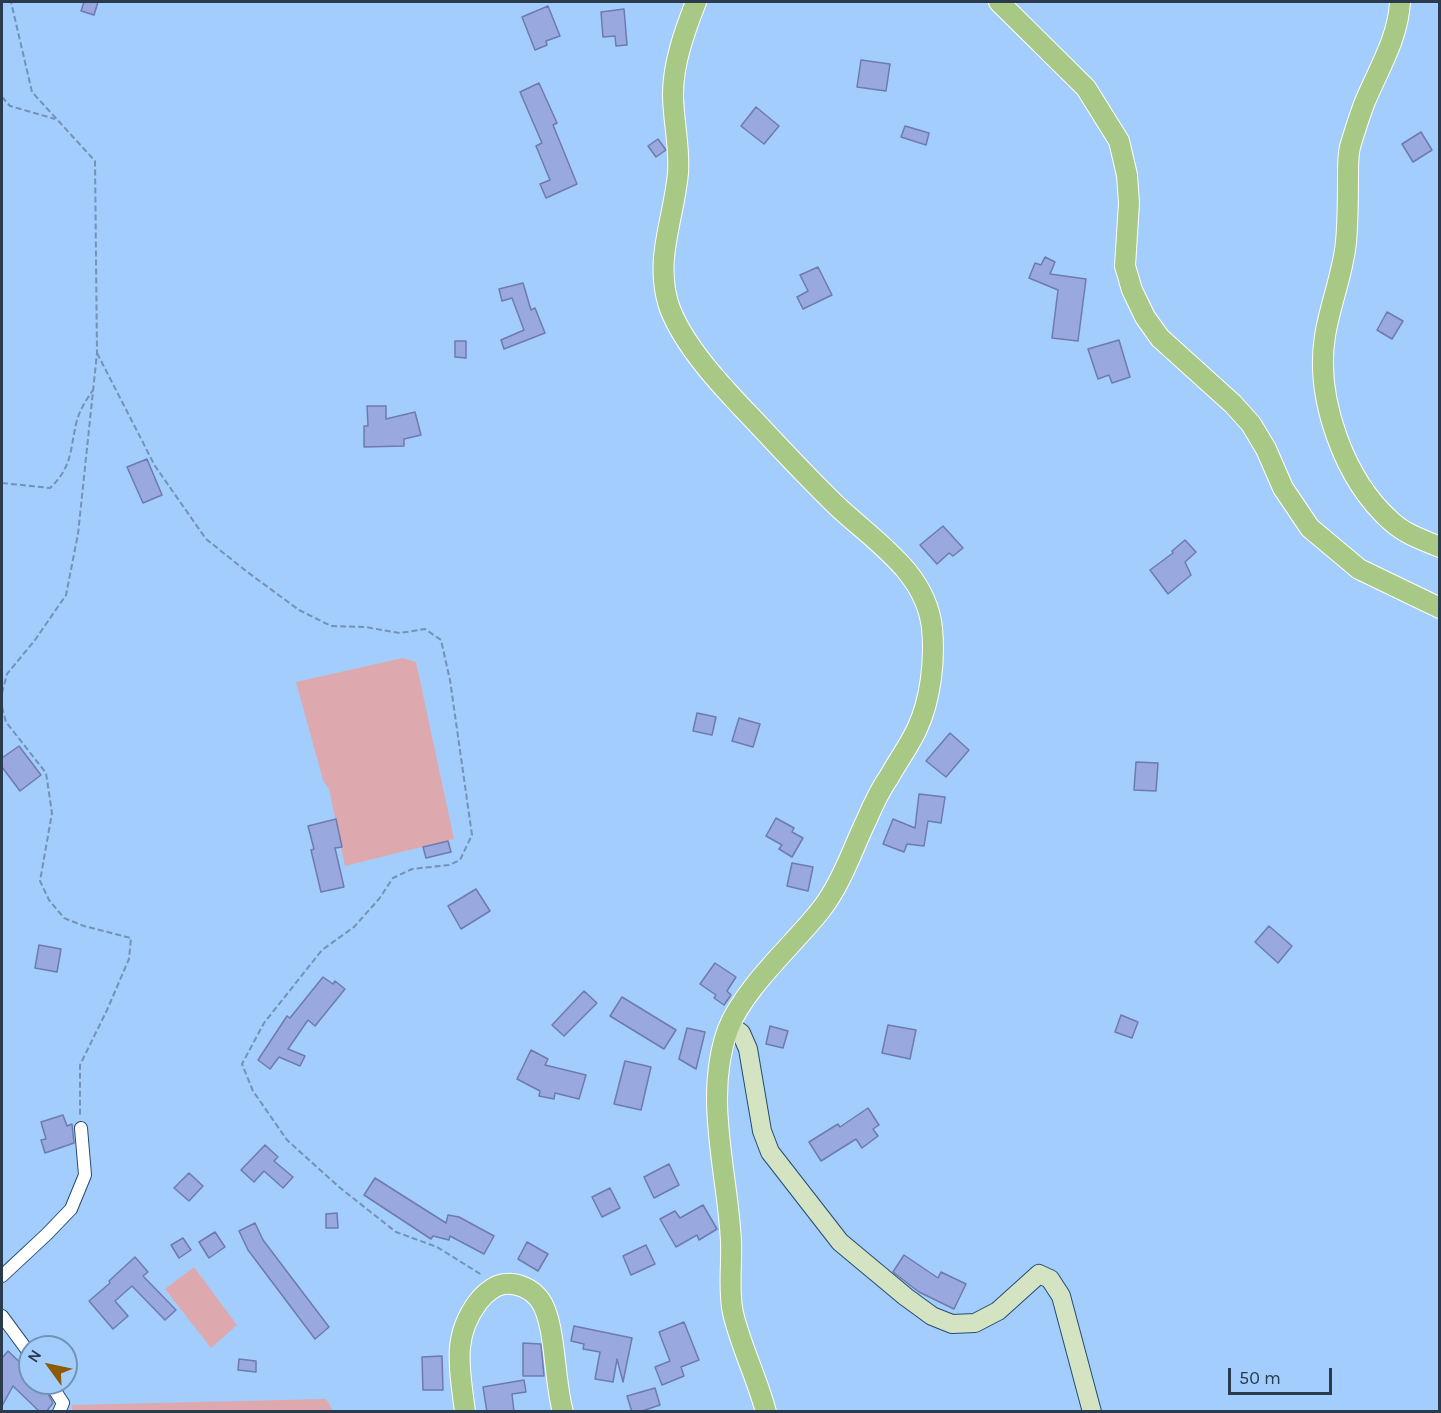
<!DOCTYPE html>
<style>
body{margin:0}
#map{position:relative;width:1441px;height:1413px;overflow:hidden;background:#a3cdfc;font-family:Karla,sans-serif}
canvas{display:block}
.frame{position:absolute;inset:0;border:3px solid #2a3b4e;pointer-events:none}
.north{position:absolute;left:18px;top:1335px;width:60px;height:60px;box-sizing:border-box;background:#a3cdfc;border:2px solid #7393b6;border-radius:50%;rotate:303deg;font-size:16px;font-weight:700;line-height:24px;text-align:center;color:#2a3b4e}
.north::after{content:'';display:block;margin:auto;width:21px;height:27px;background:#8d5b06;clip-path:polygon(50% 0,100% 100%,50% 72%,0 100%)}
.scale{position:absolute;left:1228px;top:1368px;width:104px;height:27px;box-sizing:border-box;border:3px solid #2a3b4e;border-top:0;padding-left:8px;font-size:18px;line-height:21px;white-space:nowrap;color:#2a3b4e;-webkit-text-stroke:4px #a3cdfc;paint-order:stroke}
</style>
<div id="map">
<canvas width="1441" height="1413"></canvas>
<div class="frame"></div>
<div class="north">N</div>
<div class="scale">50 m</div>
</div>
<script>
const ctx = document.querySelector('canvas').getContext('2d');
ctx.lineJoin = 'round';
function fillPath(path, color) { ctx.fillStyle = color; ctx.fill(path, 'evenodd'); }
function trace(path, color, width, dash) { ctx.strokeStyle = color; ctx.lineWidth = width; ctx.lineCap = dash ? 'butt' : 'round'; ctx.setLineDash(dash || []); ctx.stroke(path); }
const green = new Path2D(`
 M403,658L416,662L454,839L345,866L329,789L323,780L296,682Z
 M194,1267L237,1325L211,1348L165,1289Z
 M326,1399L333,1411H72V1405Z`);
const building = new Path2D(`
 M84,2H98L94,15L81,11Z
 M548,6L560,36L546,41L547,45L535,50L522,17Z
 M624,9L627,45L616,46L615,36L603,37L601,12Z
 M861,60L890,64L886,91L857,87Z
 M539,83L557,123L553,125L577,184L546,198L540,184L550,180L536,146L542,143L520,92Z
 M756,107L779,126L764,144L741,126Z
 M905,126L929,133L926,145L901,137Z
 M1421,132L1432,150L1413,162L1402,144Z
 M658,139L666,150L656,157L648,146Z
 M1045,257L1055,262L1050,274L1086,279L1078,341L1052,338L1058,290L1029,278L1035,263L1041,265Z
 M818,267L832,295L803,309L797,297L808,291L800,275Z
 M523,283L531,310L535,308L545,333L504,349L501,340L524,330L512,298L502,301L499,289Z
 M1387,312L1403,321L1392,339L1377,330Z
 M1119,340L1130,377L1112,383L1109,375L1098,379L1088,349Z
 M455,341H466V358L455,357Z
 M367,406H386V419L415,412L421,435L404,439V446L364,447V426H368Z
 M147,459L162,495L143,503L127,467Z
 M943,526L963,548L953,556L949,553L937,564L920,545Z
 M1185,540L1196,552L1185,562L1191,575L1168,594L1150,570L1173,553L1172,551Z
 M697,713L716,717L712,735L693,731Z
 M739,718L760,724L753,747L732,741Z
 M950,733L969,750L946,777L926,761Z
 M19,746L41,775L20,791L2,767V758Z
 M1136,762L1158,763L1156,791L1134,790Z
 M919,794L945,797L941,823L928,821L924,846L907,844L904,852L883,844L893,819L915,828Z
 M776,818L794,828L792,832L803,838L792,857L779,849L782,845L766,836Z
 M336,819L342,847L335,848L344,887L321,892L311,850L314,849L308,826Z
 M448,841L451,852L426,858L423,847Z
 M792,863L813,867L808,891L787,886Z
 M476,889L490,911L461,929L448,906Z
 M1269,926L1292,946L1278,963L1255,942Z
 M39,945L61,949L57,972L35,968Z
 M715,963L736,977L727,991L731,995L724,1005L714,998L716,995L700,984Z
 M323,977L333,984L335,981L345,989L315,1026L308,1020L288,1049L305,1056L300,1066L279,1057L270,1069L258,1060L287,1016L290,1018Z
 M584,991L597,1003L564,1036L552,1025Z
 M622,997L676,1030L664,1049L610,1016Z
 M1121,1015L1138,1022L1132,1038L1115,1032Z
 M888,1025L916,1030L910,1059L882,1053Z
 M770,1026L788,1031L783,1048L766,1044Z
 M687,1028L705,1032L696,1069L679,1059Z
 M531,1050L548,1059L545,1065L586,1075L579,1099L555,1093L554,1099L539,1096L540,1091L517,1079Z
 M625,1061L651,1067L641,1110L614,1104Z
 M868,1108L879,1125L873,1129L878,1136L862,1148L856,1139L821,1161L809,1142L838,1124L840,1127Z
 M63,1115L67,1126L72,1124L74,1143L45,1153L41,1140L46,1139L41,1122Z
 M265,1145L278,1157L274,1161L293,1177L283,1188L264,1171L254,1182L241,1170Z
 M669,1164L679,1185L654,1198L644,1177Z
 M189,1173L203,1186L189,1201L174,1188Z
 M375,1178L446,1223L448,1215L459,1217L494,1236L484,1254L450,1236L449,1240L433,1236L431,1239L364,1195Z
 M610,1188L620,1208L602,1217L592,1197Z
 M703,1205L717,1229L699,1240L697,1235L676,1247L660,1219L675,1211L680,1218Z
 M337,1213L338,1228H326V1214Z
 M255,1223L263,1240L329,1327L315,1339L248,1250L239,1231Z
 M215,1232L225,1247L209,1258L199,1242Z
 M183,1238L191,1250L179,1258L171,1245Z
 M527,1242L548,1254L538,1271L518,1259Z
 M646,1245L655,1264L631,1275L623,1256Z
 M904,1255L938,1278L941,1272L966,1284L954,1309L919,1292L893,1272Z
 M135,1257L148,1272L143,1276L176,1310L165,1320L132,1286L115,1301L128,1316L113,1329L89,1301L110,1283L109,1281Z
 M684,1322L699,1360L681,1367L684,1376L662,1385L655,1367L670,1361L659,1332Z
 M574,1326L632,1338L623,1382L617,1359L613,1382L595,1379L600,1352L583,1349L584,1344L571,1341Z
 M523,1343L541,1344L544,1376H523Z
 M8,1351L30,1372V1383H42L53,1403L46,1412H40L13,1386L2,1406V1358Z
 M442,1356L443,1390H423L422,1357Z
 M239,1359L256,1361V1372L238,1370Z
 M524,1380L526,1392L512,1394L514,1412H487L483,1387Z
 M655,1388L660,1405L639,1412H632L627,1396Z`);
const path = new Path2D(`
 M2,97L10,106L55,119
 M97,353L155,466L206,539L246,571L299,610L331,626L365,627L400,633L425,629L441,640L450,680L472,835L460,860L449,865L412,869L393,878L379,899L354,927L322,950L264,1023L242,1064L253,1091L287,1140L339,1187L396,1232L437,1247L482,1275
 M2,483L50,488C72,467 70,451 76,424C79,411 86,400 93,390
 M2,693L7,674L35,640L66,595L78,534L97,353L95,161L32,92L11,2
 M2,707L6,722L46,773L52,813L40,881L49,900L64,918L84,926L131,938L129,959L107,1010L80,1065V1115`);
const street = new Path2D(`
 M2,1276L47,1234L71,1209L85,1175L81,1128
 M2,1316L30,1354
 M50,1383L63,1403L59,1412`);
const secondary = new Path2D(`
 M730,1025L741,1033L748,1049L762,1131L770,1152L840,1242L906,1297L932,1316L952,1324L975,1323L998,1311L1039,1274L1050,1279L1061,1296L1092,1412`);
const primary = new Path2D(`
 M696,2C685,30 673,63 673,94C673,120 680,146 678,173C674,219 654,259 669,306C683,346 725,390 754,420C781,449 808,478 837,506C874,541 926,572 932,628C935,660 931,699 917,729C909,746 898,761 889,777C880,790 873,805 867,819C852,850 842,883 820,911C792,946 744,988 728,1029C703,1098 728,1173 731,1242C732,1266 728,1290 733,1313C741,1347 757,1378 766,1412
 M999,2L1086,88L1119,141L1127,175L1129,203L1125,266L1132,290L1145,317L1160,338L1233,404L1251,424L1266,449L1283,488L1310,528L1359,569L1440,608
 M1400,2C1398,39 1378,70 1364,104C1359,118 1354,133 1350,147C1348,155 1348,165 1348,174C1348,197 1348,220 1346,242C1343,274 1330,304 1325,336C1315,398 1344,480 1392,522C1405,534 1423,540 1440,547
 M465,1412C460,1370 451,1338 478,1302C485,1293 493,1286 504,1284C517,1282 532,1289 540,1300C556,1322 554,1382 563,1412`);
fillPath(green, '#dea9ae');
fillPath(building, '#99a9df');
trace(building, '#6d7bae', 1.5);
trace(street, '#264b73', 14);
trace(secondary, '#264b73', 20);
trace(primary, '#fff', 22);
trace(path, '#7292b6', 2, [6, 3]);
trace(street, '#fff', 12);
trace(secondary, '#d4e4c2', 18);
trace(primary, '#a8c986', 20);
</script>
